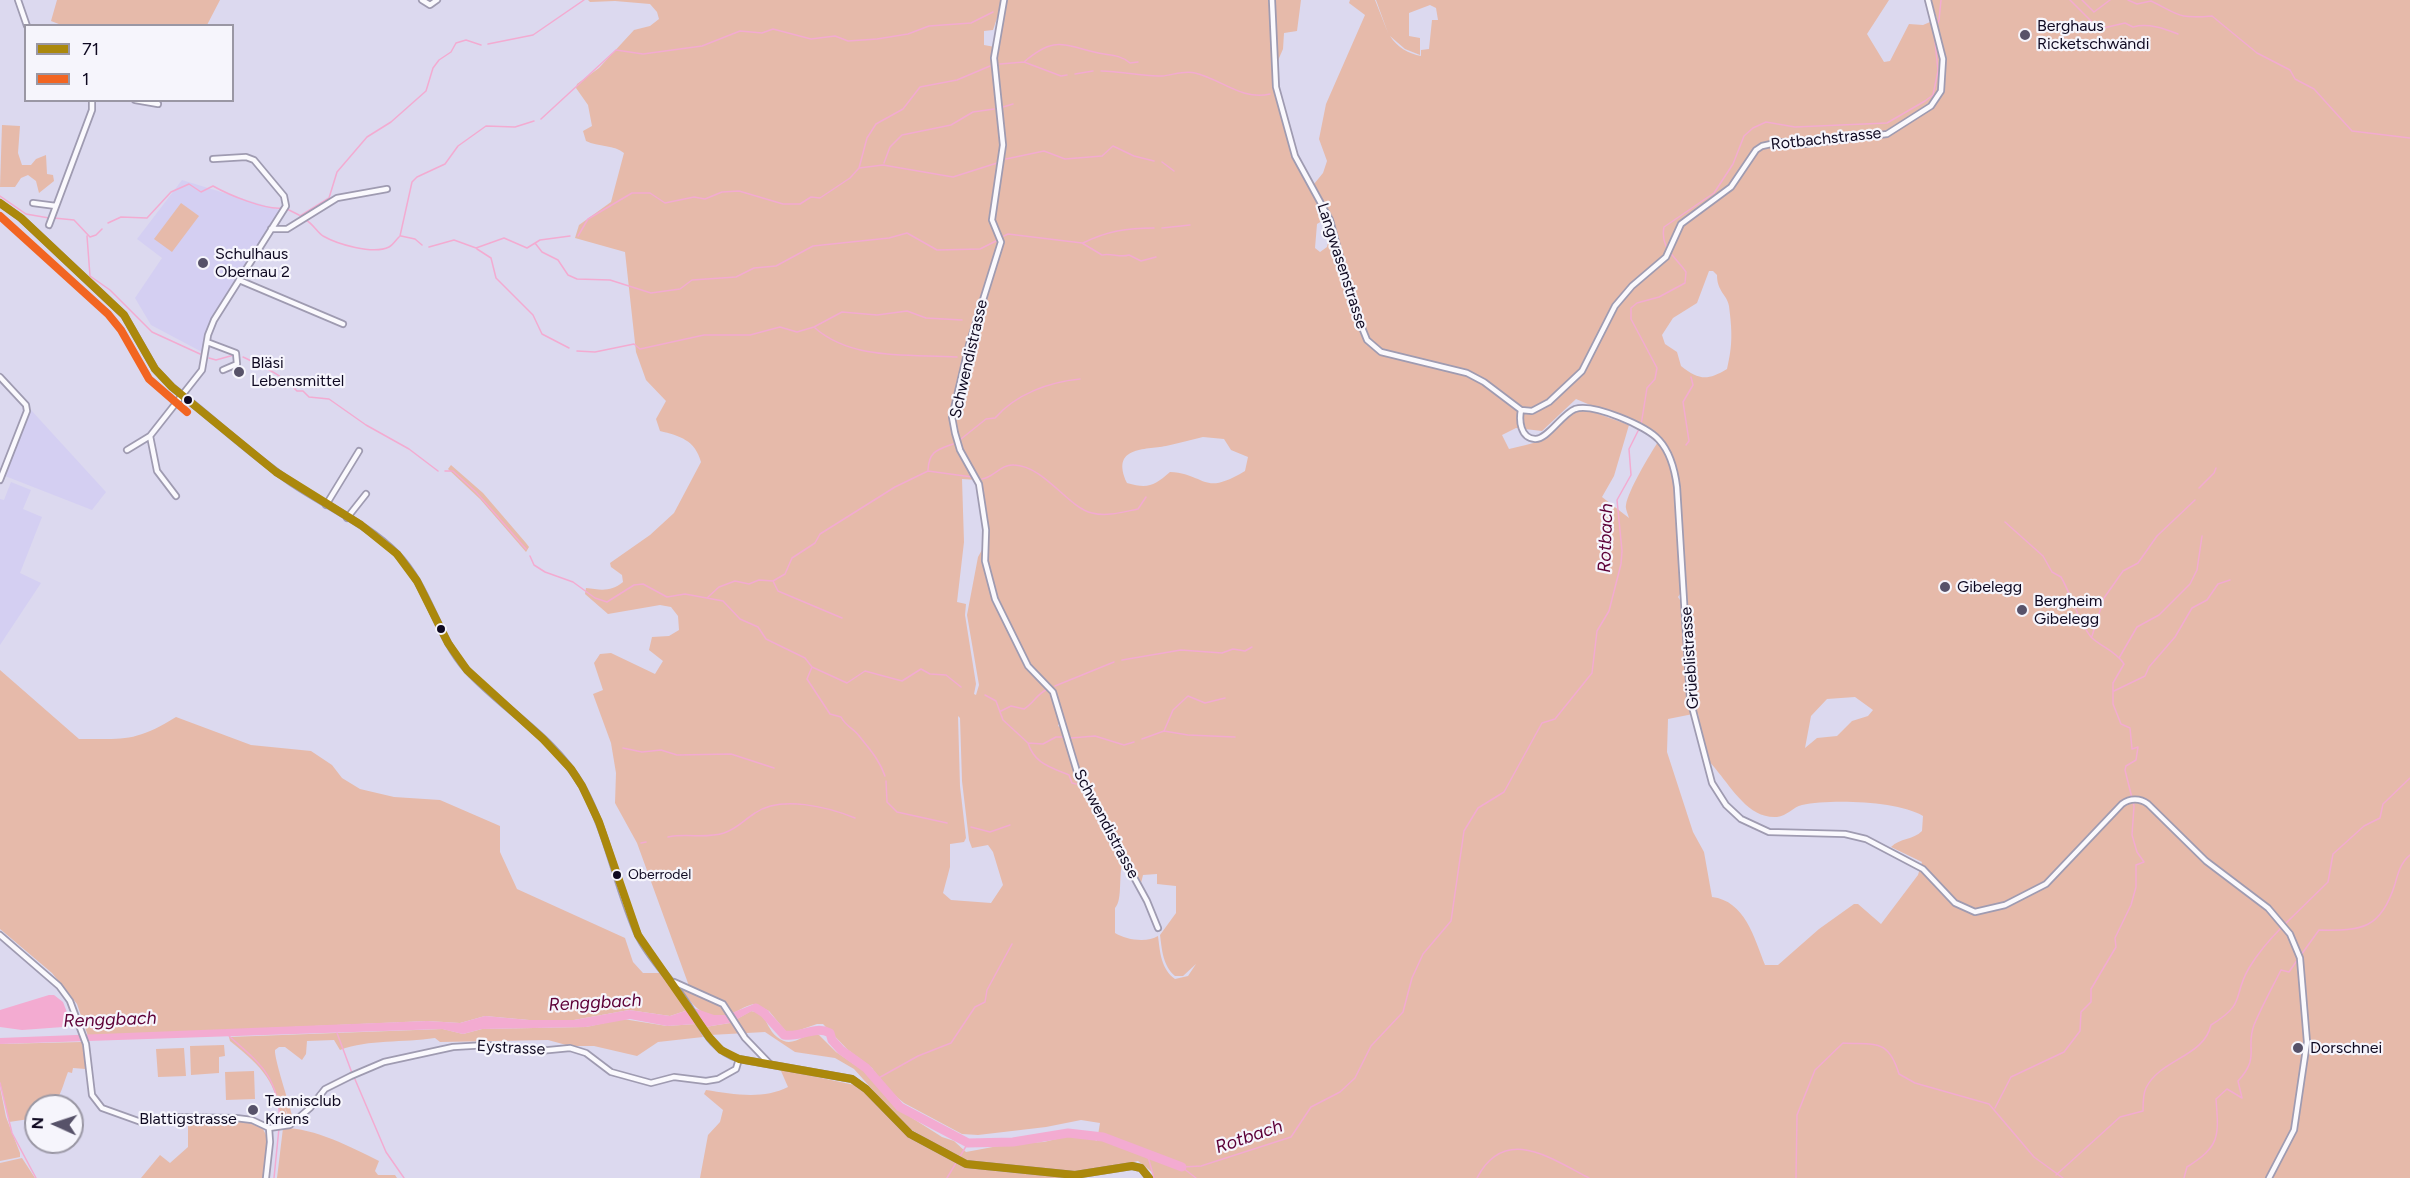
<!DOCTYPE html>
<meta charset="utf-8">
<style>
body{margin:0}
#map{position:relative;width:2410px;height:1178px;overflow:hidden;background:#dcd9ef;font-family:Figtree,sans-serif}
canvas{display:block}
.legend{position:absolute;left:24px;top:24px;width:210px;height:78px;box-sizing:border-box;background:#f6f5fc;border:2px solid #9a97a4;margin:0;padding:8px 10px;list-style:none;font-size:18px;color:#0f0921}
.legend li{display:flex;align-items:center;gap:12px;height:30px}
.legend b{width:30px;border:2px solid #9a97a4}
.north{position:absolute;left:24px;top:1094px;width:60px;height:60px;box-sizing:border-box;background:#f6f5fc;border:2px solid #9a97a4;border-radius:50%;rotate:273deg;font-size:16px;font-weight:700;line-height:24px;text-align:center;color:#0f0921}
.north::after{content:'';display:block;margin:auto;width:21px;height:27px;background:#575269;clip-path:polygon(50% 0,100% 100%,50% 72%,0 100%)}
</style>
<div id="map">
<canvas width="2410" height="1178"></canvas>
<ul class="legend">
<li><b style="height:8px;background:#ab880c"></b>71</li>
<li><b style="height:8px;background:#f26522"></b>1</li>
</ul>
<div class="north">N</div>
</div>
<script>
const ctx = document.querySelector('canvas').getContext('2d');
ctx.lineJoin = 'round';
function fillPath(path, color) { ctx.fillStyle = color; ctx.fill(path, 'evenodd'); }
function trace(path, color, width, dash) { ctx.strokeStyle = color; ctx.lineWidth = width; ctx.lineCap = dash ? 'butt' : 'round'; ctx.setLineDash(dash || []); ctx.stroke(path); }
function label(font, color, halo, rows, align = 'center') {
  ctx.font = font + ' Figtree,sans-serif'; ctx.lineWidth = 4.5; ctx.setLineDash([]); ctx.textBaseline = 'middle'; ctx.strokeStyle = halo; ctx.fillStyle = color; for (const [text, x, y, turn = 0] of rows) {
    ctx.save(); ctx.translate(x, y); ctx.rotate((+turn || 0) * Math.PI / 180); ctx.textAlign = isNaN(turn) ? turn : align; if (halo) ctx.strokeText(text, 0, 0); ctx.fillText(text, 0, 0); ctx.restore();
  }
}
const built = new Path2D(`
 M182,180L283,211L270,226L213,316L205,334L202,352L151,325L135,298L162,258L137,239Z
 M31,410L106,492L92,510L5,476Z
 M11,482L31,490L23,509L42,517L20,573L41,583L0,645V499L4,500Z`);
const green = new Path2D(`
 M57,0H220L207,25L64,26L51,21Z
 M588,0H1003L993,30L984,31V45L995,47L1005,0H1271L1277,94L1296,163L1319,197L1327,218L1317,224L1315,248L1320,252L1327,247L1331,226L1344,271L1336,236L1314,184L1323,173L1327,161L1319,139L1326,104L1365,15L1349,3L1350,0H1375L1388,33L1376,0H1889L1867,34L1884,62L1890,61L1909,24L1923,25L1937,19L1931,0H2410V1178H1154L1152,1172L1138,1161L1077,1174L966,1162L905,1126L854,1069L835,1058L795,1052L765,1032L710,1035L705,1027L730,1023L751,1011L760,1013C767,1020 769,1031 777,1037C794,1051 804,1030 819,1035L836,1052L866,1072L898,1109L942,1137L954,1141L966,1152L1009,1144L1044,1142L1072,1135L1086,1136L1097,1141L1100,1123L1081,1120L1046,1127L978,1135L962,1134L904,1103L886,1088L872,1068L848,1050L823,1024H817L788,1034L769,1011L754,1004C744,1006 736,1013 727,1015C703,1020 692,1005 681,988L685,990L689,986L637,843L615,803L616,773L611,743L593,694L603,690L594,663L600,654L611,653L655,674L663,661L649,650L652,637L669,636L679,630L678,616L671,607L660,605L608,614L585,594L586,588C601,590 611,592 623,582L622,575L611,567L610,563L650,535L674,513L701,462C695,440 680,436 660,431L656,419L666,401L646,380L636,352L625,252L575,238L579,225L611,202L624,153C615,145 598,147 586,141L583,131L592,126L588,105L576,88L577,84L599,68L634,30L650,26L659,19L657,12L650,4L615,1L590,2ZM1430,5L1436,8L1438,20H1432L1429,49L1421,50V56C1409,54 1397,47 1390,36L1405,49L1420,55V38L1409,36V13ZM1709,271H1713L1717,275C1717,292 1727,294 1729,306C1732,330 1733,344 1727,369C1707,381 1699,380 1681,366L1677,352L1665,344L1662,335L1673,318L1697,303ZM1576,399L1652,431L1666,446L1678,482L1688,641L1684,640L1682,603L1678,597L1684,588C1681,557 1682,460 1658,442C1650,454 1628,491 1626,505C1625,508 1628,514 1629,518L1602,497L1614,476L1629,425L1585,409C1563,410 1560,433 1542,440C1532,444 1520,446 1509,449L1502,435L1516,428L1542,431ZM1203,437L1224,439L1231,450L1248,457L1245,471C1202,497 1207,474 1170,472C1154,486 1148,489 1127,483C1110,446 1145,450 1166,446C1179,443 1191,440 1203,437ZM962,479L977,480L981,484L986,517L987,566L994,596L1027,662L1054,692L1080,775L1140,887L1143,875L1157,874V884L1176,886V913L1160,935C1162,950 1163,966 1175,976H1183L1196,964L1188,976L1175,979C1161,969 1160,952 1158,936C1147,943 1126,940 1115,933V908C1123,900 1118,875 1123,861L1080,782L1063,729L1058,726L1060,720L1052,693L1029,669L994,601L983,548L978,557L967,615L979,685L976,695L974,694L976,684L965,615L966,604L957,602L964,542ZM1855,697L1873,710L1868,716L1852,721L1837,736L1817,738L1805,748L1811,716L1827,699ZM1698,713C1700,725 1699,743 1704,754C1707,760 1714,766 1718,772C1733,790 1750,819 1777,817C1787,816 1793,807 1802,805C1831,799 1898,801 1923,816L1922,831C1913,840 1900,838 1891,847L1922,862L1918,875L1881,924L1858,904H1854L1819,929L1778,965H1765C1754,937 1745,901 1712,897L1704,852L1693,832L1667,752L1668,719ZM958,716L960,718L962,781L969,840L972,848L988,845L993,852L1003,885L991,903L951,900L943,893L950,867V844L964,842L966,838L960,786Z
 M1273,0H1301L1297,31L1284,33L1283,49L1276,65Z
 M2,125L20,126L18,153L22,165H31L36,159L46,155L47,174L53,175L54,181L39,193L36,181L28,175L21,178L15,187H0Z
 M181,203L199,216L172,252L154,239Z
 M451,465L483,493L526,543L529,547L526,552L480,499L448,469Z
 M0,670L79,739C124,739 136,742 176,717L251,745L311,751L332,765L342,778L360,789L394,797L440,800L500,826V852L517,889L625,938L633,962L643,973H660C669,984 685,996 685,1011L670,1016L629,1010L574,1020H529L485,1016L460,1023L427,1021L88,1036L77,1004L52,973L0,929Z
 M623,1019L667,1026L696,1024L703,1037L658,1042L637,1056L594,1046H570L548,1040L440,1042L435,1038C403,1043 369,1039 340,1050L334,1040L307,1041L306,1054L302,1060L285,1047H279L275,1050C274,1058 289,1103 292,1115L289,1118L284,1106L289,1121L286,1124H281C278,1082 262,1067 230,1041L229,1037L443,1029L463,1034L482,1029L586,1027Z
 M82,1042L86,1069L73,1068L72,1073L68,1072C60,1092 61,1106 36,1106V1118L9,1122L0,1082V1044Z
 M224,1045L225,1056L219,1057V1073L191,1075L190,1046Z
 M184,1048L186,1076L158,1077L156,1049Z
 M784,1070L859,1086L909,1138L960,1165L995,1171L1069,1178H700L708,1135L720,1122L723,1110L704,1094L706,1090C732,1094 763,1100 788,1087L781,1071Z
 M254,1071L255,1099L226,1100L225,1072Z
 M0,1087L6,1117L20,1153V1157L0,1161Z
 M188,1118L245,1121L263,1129L268,1139L264,1178H141L160,1155L170,1163L188,1147Z
 M283,1128C315,1128 351,1147 379,1161L375,1171L378,1175H395L397,1178H277Z
 M22,1158L35,1178H0V1163Z`);
const water = new Path2D(`
 M49,995H54L63,1002L70,1020L63,1027L22,1030L0,1027V1010Z
 M754,1004L769,1011L765,1018L760,1013L752,1011L730,1023L705,1027L696,1024L667,1026L630,1019L586,1027L482,1029L463,1034L442,1029L0,1044V1038L427,1021L460,1023L485,1016L529,1020H574L629,1010L670,1016L685,1011V1005L714,1015H727Z`);
const stream = new Path2D(`
 M2070,0L2099,29L2125,23L2133,27C2148,23 2163,28 2178,34
 M2082,0L2094,12L2110,0
 M2128,0L2137,4L2151,1C2180,15 2177,19 2212,16L2257,53L2290,70L2295,79L2314,89L2352,131L2410,138
 M1936,27L1939,20L1941,0
 M488,44L533,35L584,0
 M1024,62C1053,37 1061,44 1094,52C1108,56 1118,53 1130,63L1138,62
 M1000,64L1024,62L1061,76L1067,75
 M1101,71C1122,71 1142,77 1162,76C1173,75 1185,70 1195,73C1221,79 1242,101 1270,94
 M1075,74L1093,71
 M1003,107L1013,104
 M541,119L616,50L643,54L702,46L740,31L762,33L773,29L811,39L835,36L848,41L877,39L908,34L929,26L971,23L993,12
 M1006,159L1044,151L1065,159L1102,156L1113,146L1134,156L1154,161
 M1162,162L1174,171
 M884,163L890,147L902,135L951,125L973,112L994,109
 M859,168L883,165L953,177L997,163
 M0,196L26,214L49,218
 M287,209L299,215
 M300,216L329,198L337,172L367,137L391,122L426,91L433,68L439,60L451,52L456,43L466,40L481,45
 M54,218L74,220L90,237L96,235L102,229
 M306,220C313,224 317,232 323,236C337,244 373,255 389,247C393,245 396,240 399,237
 M108,223L121,217L147,218L171,192L189,184L201,192L213,186C229,195 265,210 282,208
 M1162,228L1190,225
 M87,236L90,276L110,290L152,332L200,354
 M400,236L412,182L417,177L445,164L458,146L486,126L515,127L534,121
 M401,236L415,239L422,245
 M578,236L588,219L632,193H650L665,203L694,197L705,199L722,192L739,191L783,204H800L811,197L820,198L850,178L859,168L867,138L876,124L903,109L920,87L957,80L990,66
 M1004,236L1008,234L1082,243L1102,255C1112,253 1120,258 1129,255L1141,261L1156,257
 M535,243L542,252L558,260L568,275L577,279L610,280L651,293L680,289L692,280L736,277L754,268L776,266L813,246L889,238L907,233L937,250L980,249L996,241
 M1083,243C1107,231 1127,228 1154,228
 M429,247L454,240L476,248L504,238L527,248L540,240L570,236
 M477,249L491,258L496,278L533,315L542,334L569,348
 M815,328C853,361 910,354 957,357
 M577,351L595,352L634,344L640,349L704,335H750L780,327L797,332L814,327L842,312L877,315L907,311L926,318L962,320
 M243,357C265,368 280,373 297,391H303L309,397L329,399L366,425L409,449L438,471
 M209,358L216,360L234,355
 M1641,425L1647,388L1655,379L1657,368L1631,319V308L1637,303L1659,297L1685,283L1686,272C1674,255 1660,248 1664,227L1714,193L1733,164L1744,136L1753,128L1766,122L1795,127L1887,123L1925,101L1933,95L1938,71L1934,31
 M961,439L986,419L995,418C1016,394 1049,382 1080,379
 M1686,445L1689,441L1683,402L1693,385L1691,377
 M928,470C929,451 937,450 953,444
 M445,471H453L476,492L526,549
 M982,479C994,477 1001,464 1014,465C1045,466 1068,508 1092,513C1107,517 1123,512 1138,509L1146,497
 M2199,488L2214,473L2216,468
 M530,556L534,565L545,572L573,582L595,598L607,602L634,585L643,584L667,597L685,594L723,601L740,619L758,627L766,639L805,658L812,667L847,683L865,671L902,681L921,669L930,674L946,675L961,687
 M773,581L778,591L842,618
 M707,598L719,587L735,581L749,584L759,580L773,581L785,574L792,558L815,543L820,534L895,487L928,471L972,477
 M2092,636L2104,598L2123,571L2138,563L2157,536L2195,500
 M2119,658L2137,627L2159,615L2190,584L2197,570L2202,536
 M1122,660L1181,650L1222,653L1233,649L1245,651L1252,647
 M812,667L807,679L830,714L841,717C846,727 854,728 860,737C870,750 879,759 885,776
 M1055,686L1114,662
 M2114,691L2145,676L2149,667L2175,637L2192,608L2207,600L2218,584L2230,580
 M985,695L996,701L1003,720L1028,743L1043,744L1056,737H1062
 M1001,711L1011,706L1024,709C1034,703 1036,695 1046,690
 M1164,731L1188,735L1235,737
 M1071,738L1095,736L1124,745L1134,742
 M1142,739L1164,731L1173,710L1188,696L1205,703L1225,698
 M1028,743C1034,763 1050,767 1069,775L1072,783L1076,784
 M623,748L642,752L661,750L677,755L731,754L774,768
 M886,781L887,802L897,812L947,823
 M971,827L990,832L1010,825
 M668,837C687,833 706,839 724,833C737,829 744,820 755,813C781,795 828,807 855,818
 M641,843L646,842
 M2285,924L2328,882L2333,854L2364,826L2380,818L2383,804L2410,778
 M2301,955L2319,930C2362,931 2381,929 2395,884C2398,873 2401,862 2410,855
 M337,1033L352,1073
 M229,1036C261,1064 279,1078 280,1123
 M354,1077L386,1152L404,1178
 M875,1080L918,1056L951,1043L975,1007L985,1002L987,990L1012,944
 M0,1083L12,1133L36,1178
 M1995,1108L2011,1077L2064,1052L2080,1031L2081,1012L2091,1002V989L2116,947L2115,938L2131,905L2136,887V865L2144,862L2137,852L2132,835L2134,806L2125,770L2126,766L2136,760L2138,747L2132,749L2130,728L2121,724L2113,704V683L2124,664C2116,651 2101,647 2091,637C2079,623 2071,594 2061,577L2052,572L2043,556L2005,522
 M1147,1153L1154,1178
 M1182,1167L1201,1166L1291,1137L1311,1107L1340,1092L1355,1078L1371,1046L1403,1012L1412,978L1423,954L1451,921L1464,831L1478,808L1504,792L1542,723L1555,719L1592,673L1597,631L1609,611L1621,564L1622,551L1617,500L1631,475L1629,449L1639,429
 M1183,1168L1196,1178
 M2056,1175L2120,1117L2143,1111C2143,1104 2143,1094 2146,1088C2160,1059 2204,1057 2211,1025C2247,1003 2232,997 2249,968C2258,953 2270,939 2282,927
 M274,1178L279,1128
 M947,1178L968,1143
 M1477,1178C1505,1125 1550,1158 1589,1178
 M1796,1178L1797,1115L1815,1070L1843,1043C1875,1045 1888,1038 1899,1074L1915,1083L1989,1104L2034,1157L2063,1178
 M2184,1178L2187,1167C2220,1146 2219,1137 2216,1099L2227,1089L2242,1098L2238,1081C2261,1056 2245,1049 2254,1025C2262,1006 2272,988 2281,970L2289,972L2298,959`);
const river = new Path2D(`
 M756,1008L764,1013L784,1035C802,1038 814,1025 830,1033L832,1040L841,1050L866,1068L900,1107L968,1143L1013,1142L1068,1133L1103,1137L1182,1167`);
const minor = new Path2D(`
 M18,0L27,26
 M422,0L430,5L437,0
 M1004,0L994,58L1003,145L992,220L1001,242L969,345L952,417L955,433L960,450L979,484L986,530L985,561L995,599L1028,666L1053,692L1078,775L1147,901L1158,928
 M1272,0L1276,87L1295,156L1330,220L1353,305L1367,340L1381,352L1467,373L1484,382L1521,410L1532,411L1549,402L1582,371L1615,306L1632,286L1666,257L1681,224L1731,187L1756,150L1762,146L1780,142L1805,144L1887,134L1931,106L1941,91L1943,59L1928,0
 M135,100L158,104
 M33,203L56,206
 M49,225L92,110V100
 M271,229H287L337,198L387,189
 M239,280L343,324
 M207,342L236,353L237,364L223,370
 M0,377L26,405L27,411L0,480
 M1521,410C1519,420 1520,438 1535,439C1547,440 1562,414 1575,409C1593,403 1647,426 1659,440C1671,453 1675,471 1677,487L1690,699L1712,783L1726,805L1741,819L1769,832L1845,834L1866,839L1923,869L1955,903L1975,912L2005,905L2046,884L2122,804C2130,798 2140,798 2148,804L2206,861L2268,908L2290,934L2300,958L2307,1042L2294,1130L2269,1178
 M150,436L157,471L176,496
 M127,450L150,436L202,370L208,335L214,320L286,206L284,196L254,160L246,157L213,159
 M326,505L359,451
 M347,518L366,494
 M0,935L59,986L70,1001L86,1044L92,1095L102,1108L141,1122L171,1117L236,1118L252,1120L269,1128
 M674,982L723,1004L745,1038L770,1064
 M269,1128L290,1125L310,1108L325,1089L351,1076L384,1062L453,1047L487,1045L539,1051L570,1048L586,1053L611,1072L651,1083L674,1077L706,1081L718,1079L736,1069L739,1059
 M266,1178L270,1142L269,1128`);
const tertiary = new Path2D(`
 M0,203L21,218L124,315L155,369L172,387C212,418 250,454 292,483C325,505 370,526 397,554C429,587 437,637 467,670C505,711 554,737 582,786C608,833 616,886 638,935C650,960 673,980 688,1005C703,1028 711,1050 739,1059L852,1079L866,1089L910,1134L966,1164L1075,1175L1132,1166L1141,1168L1149,1178`);
const bus1 = new Path2D(`
 M0,203L21,218L124,315L155,369L172,387L276,472L361,525L397,554L417,581L448,643L467,670L543,739L571,769L582,786L599,822L638,935L709,1037L721,1050L739,1059L852,1079L866,1089L910,1134L966,1164L1075,1175L1132,1166L1141,1168L1149,1178`);
const bus2 = new Path2D(`
 M0,216L108,314L121,330L149,379L187,412`);
const markers = [
 [2025,35,6,"#575269"],
 [203,263,6,"#575269"],
 [239,372,6,"#575269"],
 [188,400,5,"#0f0921"],
 [1945,587,6,"#575269"],
 [2022,610,6,"#575269"],
 [441,629,5,"#0f0921"],
 [617,875,5,"#0f0921"],
 [2298,1048,6,"#575269"],
 [253,1110,6,"#575269"]
];
const busNames = [
 ["Oberrodel",628,875]
];
const poiNames = [
 ["Berghaus",2037,26],
 ["Ricketschwändi",2037,44],
 ["Schulhaus",215,254],
 ["Obernau 2",215,272],
 ["Bläsi",251,363],
 ["Lebensmittel",251,381],
 ["Gibelegg",1957,587],
 ["Bergheim",2034,601],
 ["Gibelegg",2034,619],
 ["Dorschnei",2310,1048],
 ["Tennisclub",265,1101],
 ["Kriens",265,1119]
];
const streetNames = [
 ["Rotbachstrasse",1826,139,-6],
 ["Langwasenstrasse",1342,266,72],
 ["Schwendistrasse",969,359,-77],
 ["Grüeblistrasse",1690,658,-94],
 ["Schwendistrasse",1106,824,62],
 ["Eystrasse",511,1048,3],
 ["Blattigstrasse",188,1119]
];
const waterNames = [
 ["Rotbach",1606,538,-88],
 ["Renggbach",595,1003,-3],
 ["Renggbach",110,1020,-2],
 ["Rotbach",1249,1137,-19]
];
fillPath(built, '#d4cff2');
fillPath(green, '#e6baaa');
fillPath(water, '#f3abd1');
trace(stream, '#f3abd1', 1.5);
trace(river, '#f3abd1', 9);
trace(minor, '#9f9bb1', 8);
trace(tertiary, '#9f9bb1', 8);
trace(minor, '#faf9fd', 4.5);
trace(tertiary, '#faf9fd', 5);
trace(bus1, '#ab880c', 8);
trace(bus2, '#f26522', 8);
for (const [x, y, r, color] of markers) { const dot = new Path2D(); dot.arc(x, y, r, 0, 2 * Math.PI); ctx.fillStyle = color; ctx.fill(dot); trace(dot, '#f6f5fc', 2); }
label('14px', '#0f0921', '#f6f5fc', busNames, 'left');
label('16px', '#0f0921', '#f6f5fc', poiNames, 'left');
label('16px', '#0f0921', '#f6f5fc', streetNames);
label('italic 18px', '#5d0037', '#f6f5fc', waterNames);
</script>
